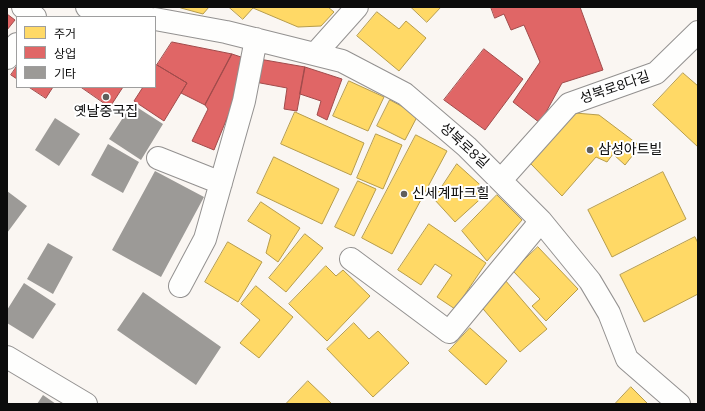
<!DOCTYPE html>
<meta charset="utf-8">
<style>
body{margin:0}
#map{position:relative;width:705px;height:411px;overflow:hidden;background:#faf6f2;font-family:Bitter,"Noto Sans KR",serif}
canvas{display:block}
.frame{position:absolute;inset:0;border:8px solid #0c0c0c;pointer-events:none}
.legend{position:absolute;left:16px;top:16px;width:140px;height:72px;box-sizing:border-box;background:#fff;border:1px solid #9e9e9e;margin:0;padding:5px 7px;list-style:none;font-size:12px;color:#0c0c0c}
.legend li{display:flex;align-items:center;gap:8px;height:20px}
.legend b{width:20px;border:1px solid #9e9e9e}
</style>
<div id="map">
<canvas width="705" height="411"></canvas>
<div class="frame"></div>
<ul class="legend">
<li><b style="height:11px;background:#ffd966"></b>주거</li>
<li><b style="height:11px;background:#e06666"></b>상업</li>
<li><b style="height:11px;background:#9c9a97"></b>기타</li>
</ul>
</div>
<script>
const ctx = document.querySelector('canvas').getContext('2d');
ctx.lineJoin = 'round';
function fillPath(path, color) { ctx.fillStyle = color; ctx.fill(path, 'evenodd'); }
function trace(path, color, width, dash) { ctx.strokeStyle = color; ctx.lineWidth = width; ctx.lineCap = dash ? 'butt' : 'round'; ctx.setLineDash(dash || []); ctx.stroke(path); }
function label(font, color, halo, rows, align = 'center') {
  ctx.font = font + ' Bitter,"Noto Sans KR",serif'; ctx.lineWidth = 4; ctx.setLineDash([]); ctx.textBaseline = 'middle'; ctx.strokeStyle = halo; ctx.fillStyle = color; for (const [text, x, y, turn = 0] of rows) {
    ctx.save(); ctx.translate(x, y); ctx.rotate((+turn || 0) * Math.PI / 180); ctx.textAlign = isNaN(turn) ? turn : align; if (halo) ctx.strokeText(text, 0, 0); ctx.fillText(text, 0, 0); ctx.restore();
  }
}
const homes = new Path2D(`
 M182,7H209L203,14L181,8Z
 M229,7H328L334,12L321,26L298,27L253,8L243,19Z
 M411,7H441L427,22Z
 M377,12L399,29L406,21L426,38L399,71L357,36Z
 M683,73L698,86V147L653,105Z
 M349,81L384,97L368,131L333,116Z
 M390,100L418,115L405,140L377,126Z
 M295,112L364,143L351,175L281,144Z
 M575,113L599,115L640,146L625,165L613,154L607,162L596,157L562,196L531,164Z
 M376,134L402,145L383,189L357,178Z
 M416,135L447,151L392,254L362,238Z
 M274,157L339,189L322,224L257,193Z
 M457,164L488,192L455,222L434,199Z
 M663,172L686,219L612,257L588,210Z
 M358,181L376,189L354,236L335,227Z
 M497,195L522,220L487,261L462,231Z
 M261,202L300,228L278,262L266,253L271,235L248,221Z
 M429,224L486,263L455,309L437,297L452,275L435,264L421,285L398,270Z
 M305,234L323,248L286,292L269,278Z
 M695,237L698,243V294L644,322L620,275Z
 M228,242L262,262L238,302L205,282Z
 M538,247L578,289L546,321L532,306L540,299L513,271Z
 M326,266L336,276L343,270L370,296L327,341L289,304Z
 M505,280L547,329L520,352L478,303Z
 M256,286L293,317L259,358L240,343L260,320L241,304Z
 M354,323L369,339L378,331L409,363L373,397L327,349Z
 M470,328L507,361L486,385L449,351Z
 M308,381L332,404H286Z
 M631,387L648,404H615Z`);
const shops = new Path2D(`
 M491,7H580L603,70L562,83L540,123L513,102L540,62L524,25L511,30L504,14L495,18Z
 M7,14L15,20L7,30Z
 M172,42L232,54L205,105L181,93L187,83L157,65Z
 M484,49L523,79L485,130L444,100Z
 M232,54L244,58L236,96L214,150L192,141L208,109L205,105Z
 M259,59L305,67L297,111L284,109L287,88L255,82Z
 M157,65L187,83L164,121L134,101L143,87H155V67Z
 M17,66V79L11,75Z
 M305,67L342,79L327,120L317,115L321,101L300,94Z
 M29,87H53L46,98Z
 M81,87H123L110,107Z`);
const building = new Path2D(`
 M132,104L163,124L141,160L109,139Z
 M55,118L80,134L59,166L35,150Z
 M108,144L139,162L123,193L91,175Z
 M155,171L204,197L161,277L112,250Z
 M7,191L27,206L7,233Z
 M48,243L73,257L53,294L27,279Z
 M24,283L56,304L33,339L7,323V310Z
 M143,292L221,347L196,385L117,330Z
 M43,395L56,404H37Z`);
const minor = new Path2D(`
 M23,7L35,17
 M87,7L146,17
 M155,19L226,32L342,61L405,94L467,147L541,221L590,281L609,313L627,359L679,404
 M315,54L357,7
 M7,58L17,44
 M158,158L221,183
 M501,180L569,104L656,73L698,32
 M351,259L449,332L541,221
 M180,286L205,239L244,101L256,39
 M7,357L86,404`);
const markers = [
 [106,97,4,"#5f5e5c"],
 [590,150,4,"#5f5e5c"],
 [404,194,4,"#5f5e5c"]
];
const streetNames = [
 ["성북로8다길",615,88,-19],
 ["성북로8길",464,146,42]
];
const poiNames = [
 ["옛날중국집",106,112,"center"],
 ["삼성아트빌",598,150],
 ["신세계파크힐",412,194]
];
fillPath(homes, '#ffd966');
trace(homes, '#b69c4b', 1);
fillPath(shops, '#e06666');
trace(shops, '#a04b4b', 1);
fillPath(building, '#9c9a97');
trace(minor, '#939190', 24);
trace(minor, '#fefefd', 22);
for (const [x, y, r, color] of markers) { const dot = new Path2D(); dot.arc(x, y, r, 0, 2 * Math.PI); ctx.fillStyle = color; ctx.fill(dot); trace(dot, '#fff', 1.5); }
label('14px', '#0c0c0c', '#fff', streetNames);
label('14px', '#0c0c0c', '#fff', poiNames, 'left');
</script>
